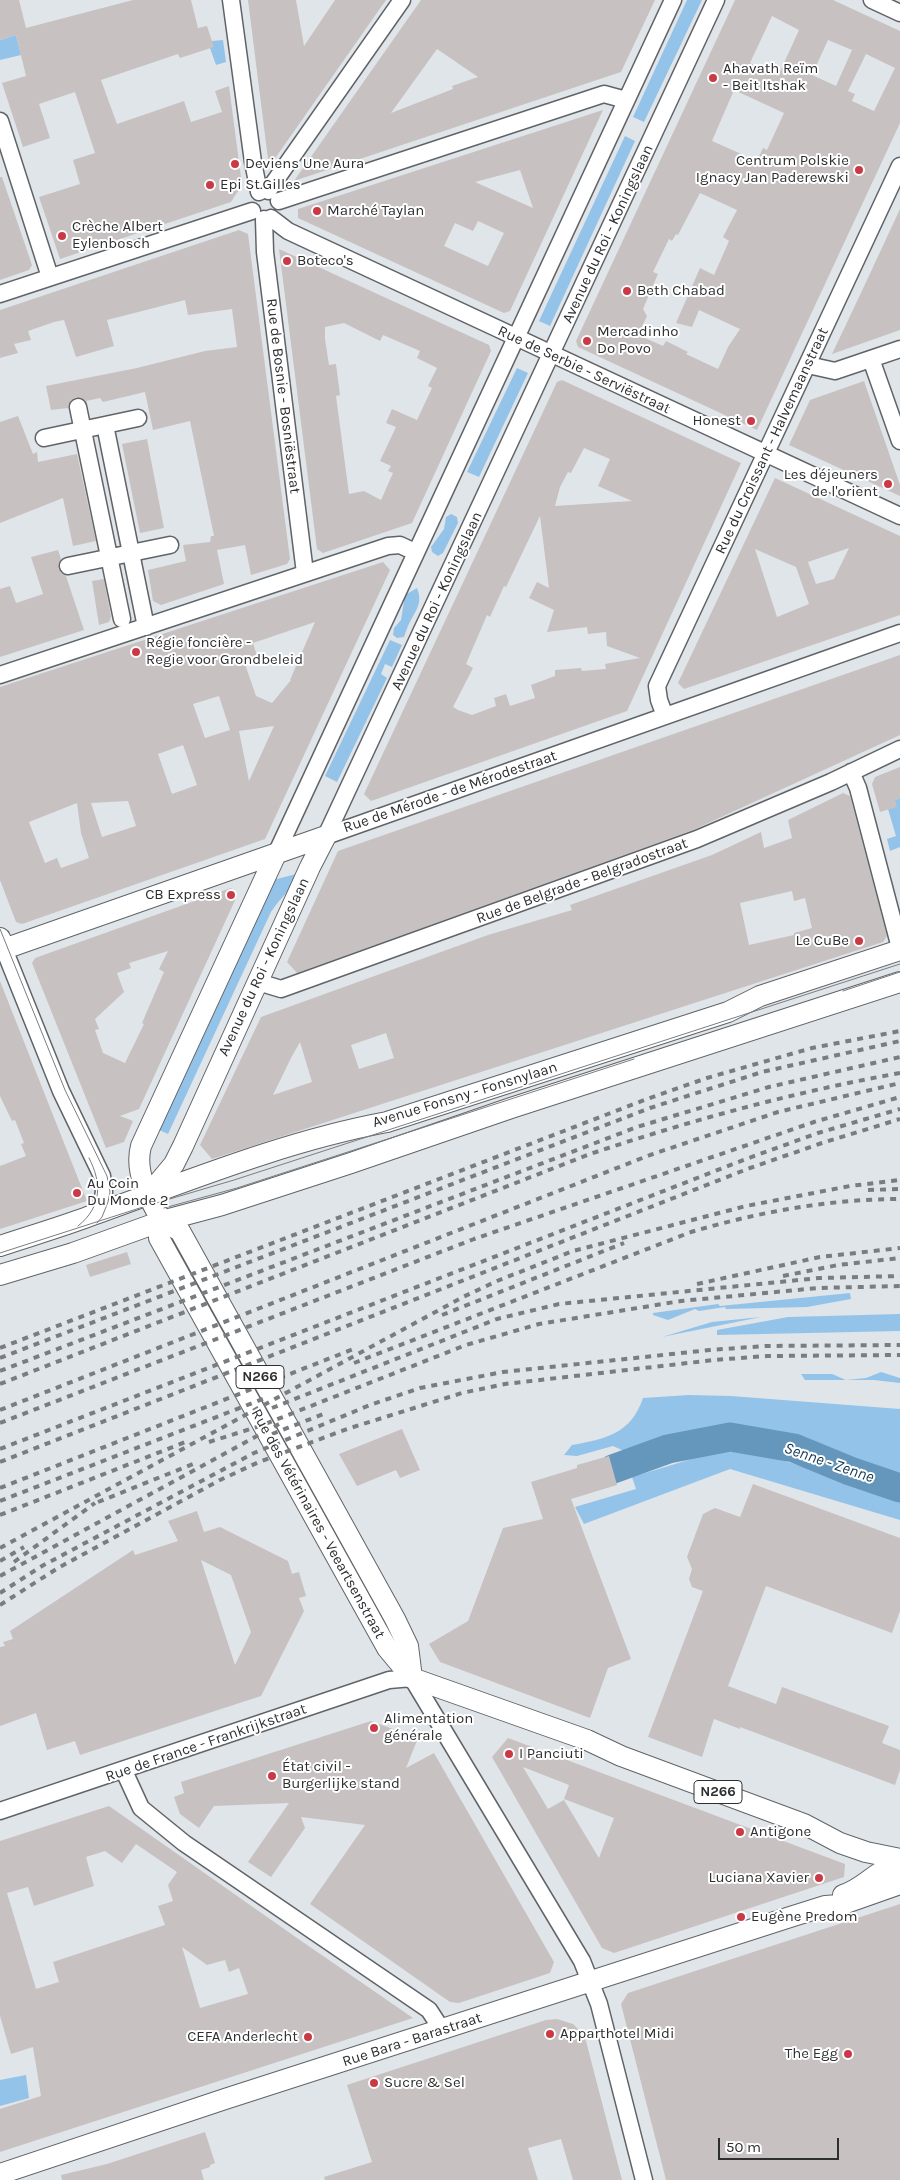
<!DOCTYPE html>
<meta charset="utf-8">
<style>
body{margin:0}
#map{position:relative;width:900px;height:2180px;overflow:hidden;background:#e0e5e9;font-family:Karla,sans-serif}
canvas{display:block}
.scale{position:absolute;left:718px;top:2138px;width:121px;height:22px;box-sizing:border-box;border:2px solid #2d2e30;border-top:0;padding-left:6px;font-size:15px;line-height:18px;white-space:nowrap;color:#2d2e30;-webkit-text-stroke:4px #fff;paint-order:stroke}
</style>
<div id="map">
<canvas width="900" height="2180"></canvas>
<div class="scale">50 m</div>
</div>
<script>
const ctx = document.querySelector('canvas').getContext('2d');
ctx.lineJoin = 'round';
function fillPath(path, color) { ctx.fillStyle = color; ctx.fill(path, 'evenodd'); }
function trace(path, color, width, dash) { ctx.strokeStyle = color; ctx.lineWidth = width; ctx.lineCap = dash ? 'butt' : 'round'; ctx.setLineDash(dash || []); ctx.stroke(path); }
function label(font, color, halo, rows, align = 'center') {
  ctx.font = font + ' Karla,sans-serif'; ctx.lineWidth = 4; ctx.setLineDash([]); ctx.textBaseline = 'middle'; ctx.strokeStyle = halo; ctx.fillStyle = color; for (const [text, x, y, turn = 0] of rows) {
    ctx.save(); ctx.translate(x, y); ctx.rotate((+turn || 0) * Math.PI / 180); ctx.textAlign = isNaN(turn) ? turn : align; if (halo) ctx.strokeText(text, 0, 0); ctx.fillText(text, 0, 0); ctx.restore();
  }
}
const green = new Path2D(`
 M687,0H702L644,122L633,117Z
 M16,35L21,55L0,60V40Z
 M223,40L226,62L216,65L210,48L212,41Z
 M625,136L635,141L550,326L539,321Z
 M517,368L528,373L479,477L467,472Z
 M451,514L457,517L458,523L443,553L438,556L432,552L431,547L444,529L446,517Z
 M417,588C423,603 416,610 410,622C407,627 406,632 404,637L397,638L393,635L394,628L401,620L405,595Z
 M390,640L402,645L392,667L385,664L381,674L387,678L337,782L325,776Z
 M900,798V847L890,851L887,839L896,836L888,809L895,800Z
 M300,873C293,888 280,898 271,912L168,1134L157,1129L273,880Z
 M850,1293L851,1299L807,1307L726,1309L725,1307L699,1311L695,1309L668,1320L653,1315V1313L718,1304L720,1306Z
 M900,1314V1331L717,1335V1330L788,1317Z
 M761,1317L662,1337L712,1322Z
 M881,1372L900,1378V1383L874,1380H805L801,1374H832L846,1380L866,1378Z
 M689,1395L731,1396L900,1409V1479L869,1470L854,1458L754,1428C710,1422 668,1440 626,1452L613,1446L577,1456L564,1455L572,1445C605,1439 631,1434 643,1398Z
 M718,1451L760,1453L900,1498V1520L730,1469L584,1524L575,1507L636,1489L632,1477Z
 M26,2075L29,2098L0,2106V2080Z`);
const river = new Path2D(`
 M613,1469L668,1449L730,1437L794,1448L850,1471L900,1488`);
const building = new Path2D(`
 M0,0H19L26,28L133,0H191L198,28L207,26L214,47L180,58L178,54L101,80L117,124L184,101L191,122L222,112L215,91L229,86L242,185L231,202L60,259L39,197L80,184L73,160L95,153L75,92L39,104L50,138L23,147L2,83L26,76L16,35L0,40Z
 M248,0H296L304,46L335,0H386L269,167Z
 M421,0H655L621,72L294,181ZM437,49L478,77L452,86L453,89L391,113Z
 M735,0H833L900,31V123L757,430L578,347L576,341ZM772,16L799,30L778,76L750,63ZM828,40L852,50L836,86L812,75ZM866,54L895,68L874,111L852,101L855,94L848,91ZM734,90L784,113L767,150L763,148L757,161L712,141ZM700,193L737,210L723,237L729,241L714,275L700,268L676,323L692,327L699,310L740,329L728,347L718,369L686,354L688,352L666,341L663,346L638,335L647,316L643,309L658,274L653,272L669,239L672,241L676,234L678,235Z
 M603,110L510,311L504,313L298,218V209ZM520,170L533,208L475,182ZM478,221L504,233L488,266L444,246L455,223L473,231Z
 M0,177H2L32,265L29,270L0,280Z
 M900,209V330L832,354L860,295Z
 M239,230L248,234L290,559L287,564L251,575L245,545L217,550L224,584L161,605L153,601L148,570L186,561L183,545L210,542L211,536H214L190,421L153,430L145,392L103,402L100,398L86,401L76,397L71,400L68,408L51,410L46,386L137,368L205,351L237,347L232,309L188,315L185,300L107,320L114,346L76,357L64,320L54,322L28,331L31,340L14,344L18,353L0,358V310Z
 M279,249L489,345L491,351L412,523L323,553L317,549ZM344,323L380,341L383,335L420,351L417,358L437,368L428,386L432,388L417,420L392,409L386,423L396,427L380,461L391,466L388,471L393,473L381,500L364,491L349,494L336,396L340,395L336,364L329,365L325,339V327Z
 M562,380L741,463L627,711L371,801L364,794L557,382ZM584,448L610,459L598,486L632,501L555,506L560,487L568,472L571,473ZM540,516L549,588L537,582L529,598L554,610L547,632L587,627L588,634L606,632L607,646L640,658L605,664L606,669L582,671L581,668L555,670V676L531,685L535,698L510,706L506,694L494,698L496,706L472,715L458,710L453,707L473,668L466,664L487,615L490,617L504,586L506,587Z
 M864,381L900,485V496L789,445L810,400Z
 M18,416L33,454L37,452L38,462L77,454L96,541L73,546L63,498L0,523V422Z
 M147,439L164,528L140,533L122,444Z
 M775,478L900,536V615L684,689L678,683ZM849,548L834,579L816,584L808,562ZM755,549L796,567L809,604L777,617Z
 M58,550L61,559L58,568L61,573L66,576L84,630L0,657V589L10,586L16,603L43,594L31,557Z
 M383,562L390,570L265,839L22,924L16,922L0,880V687ZM315,622L290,680H291L272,703L256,696L245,664L258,659L253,643ZM219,696L230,730L205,738L193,704ZM274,726L249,781L239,731ZM183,745L197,785L172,794L158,754ZM128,801L136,826L102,837L91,803ZM77,803L81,833L89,858L61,868L57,858L45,863L29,822Z
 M104,579L111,617L109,622L99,625L92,581Z
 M900,655V735L693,830L297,973L287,962L338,851Z
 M900,767V798L895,800L897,807L880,812L872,784L875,777Z
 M843,793L850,796L887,936L883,942L212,1159L200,1145L261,1017L488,935L572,910L570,905L712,855L761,832L764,848L792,838L788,820ZM792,891L794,901L805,898L812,928L794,933V935L749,945L740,903ZM386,1033L394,1058L359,1069L351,1045ZM300,1042L312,1082L273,1095L291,1058Z
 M231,888L237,896L139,1109L120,1116L133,1121L124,1142L106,1148L32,963L35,958ZM168,951L159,969L164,972L142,1023L144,1024L125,1063L103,1053L95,1030L99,1029L95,1019L124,992L117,973L131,968L129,963Z
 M0,981L87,1201L0,1229V1166L26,1156L21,1144L24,1143L15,1120L12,1121L0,1096Z
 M127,1252L131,1264L90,1277L86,1265Z
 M402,1429L420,1470L400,1478L396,1470L357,1486L339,1454Z
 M609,1456L617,1485L571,1499L631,1659L608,1668L590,1718L440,1662L429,1644L468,1621L503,1528L543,1519L531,1482L577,1468V1465Z
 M753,1484L900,1538V1611L892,1633L766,1586L728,1686L776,1704L782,1687L889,1726L882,1743L900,1750V1770L895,1785L740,1727V1729L714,1719L702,1757L648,1737L703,1591L692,1587L689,1579L692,1569L687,1557L703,1514L715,1508L740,1517Z
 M197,1511L204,1532L220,1527L288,1561L292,1574L299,1572L306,1596L299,1598L304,1611L261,1696L80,1755L75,1741L47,1750L36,1713L0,1726V1647L5,1646L3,1642L13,1639L10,1631L133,1550L135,1555L178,1541L168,1521ZM201,1560L231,1575L251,1632L235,1665Z
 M371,1721L418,1738L406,1768L434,1753L554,1962L550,1973L459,2003L450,2002L310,1904L365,1825L301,1817L305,1828L271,1877L248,1862L289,1803L214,1806L199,1828L180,1814L174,1797L184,1793L181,1782Z
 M508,1738L845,1864L844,1877L614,1953L602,1948L492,1757ZM523,1767L569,1785L564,1799L614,1818L599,1858L564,1800L548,1809Z
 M109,1806L297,1938L413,2018L0,2152V2109L41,2096L33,2047L11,2054L0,2016V1841ZM136,1844L177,1872L168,1885L173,1901L158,1906L165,1925L53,1962L59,1982L36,1989L7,1893L28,1887L34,1906L94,1886L86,1857L105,1851L122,1863ZM182,1947L207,1965L225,1960L229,1972L239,1968L248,1994L200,2008Z
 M900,1904V2180H666L621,2004L628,1993Z
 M557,2019L573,2024L581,2032L586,2041L622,2180H573L561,2139L528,2148L538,2180H325L324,2177L372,2162L347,2085L546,2020Z
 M205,2132L215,2163L210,2165V2167L201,2170L204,2180H62L61,2175L107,2164Z`);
const minor = new Path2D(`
 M231,0L253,162L259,192
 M872,0L900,13
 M0,121L50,277
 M268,191L402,0
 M279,201L604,94L626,100
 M271,218L288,231L900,516
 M264,219L265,252L305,573
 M0,294L252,211
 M871,359L900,441
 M808,365L835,371L900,349
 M78,407L122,619
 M105,425L146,627
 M44,438L138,418
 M68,566L170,545
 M0,675L388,546L400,545L415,552
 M665,716L659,700L657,686L900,166
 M851,772L858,788L900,948
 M326,836L716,0
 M326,836L900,633
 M276,854L673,0
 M0,951L4,949L61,1091L102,1176L104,1192L101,1207L97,1214
 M258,982L281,989L697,839L831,782L900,749
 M124,1771L141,1808L184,1843L429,2010L442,2030
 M0,1811L389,1680L412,1678L582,1961L599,2004L644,2180`);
const major = new Path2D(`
 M0,938L4,949L326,836
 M149,1194L174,1164L183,1146L310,867L326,836
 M162,1221L180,1231L395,1619L408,1646L412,1678
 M162,1221L159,1238L387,1648L412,1678
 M162,1221C149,1199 134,1172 141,1146L276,854
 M0,1246C30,1236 61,1227 90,1216C188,1181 285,1141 387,1122L728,1012L760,996L900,950
 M0,1275L73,1253L162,1221L222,1205L351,1163L511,1108L900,982
 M412,1678L587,1740L621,1756L804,1824L840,1843L866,1852L900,1859
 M843,1895C867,1887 874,1870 900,1865
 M0,2174L225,2099L787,1918L825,1906L840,1905L900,1884`);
const tram = new Path2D(`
 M0,929L65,1090L107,1176L110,1192L108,1202L102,1217L97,1223
 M843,991L900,972
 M164,1208L237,1188L634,1059
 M78,1226C102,1207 102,1183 89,1158
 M0,1253L146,1206L234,1180L900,964`);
const rail = new Path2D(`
 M868,1190L900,1189
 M783,1276L838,1265L900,1258
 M697,1284L820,1257L900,1248
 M442,1315L624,1243
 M0,1348L647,1099L707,1078L812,1048L900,1031
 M0,1358L650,1108L762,1072L900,1041
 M354,1363L691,1232C759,1212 829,1199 900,1199
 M0,1371L637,1127L769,1087L900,1057
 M0,1384L590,1154C692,1120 794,1092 900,1073
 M272,1408L497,1319L559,1304L819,1278L900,1276
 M0,1410L650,1155L778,1112L900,1083
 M0,1423L474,1239L814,1122L900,1097
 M272,1434L326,1413
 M209,1442L260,1426L466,1345L539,1324L681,1301L818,1288L900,1286
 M0,1449L746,1159L818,1133L900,1109
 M0,1462L750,1168L822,1143L900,1119
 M0,1488L356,1348
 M0,1501L268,1397
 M98,1502L193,1464
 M0,1515L188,1441
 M0,1548L463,1297L497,1281L573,1251L746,1206L850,1186L900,1180
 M0,1561L24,1547
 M14,1562L95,1503
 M0,1576L279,1424
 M0,1593L42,1566L254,1453L370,1405L420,1388L503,1372L710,1350L765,1346L900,1345
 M0,1605L58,1568L220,1480L259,1462L347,1429L462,1393L505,1384L714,1360L767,1356L900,1355`);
const markers = [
 [713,78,5,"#c93946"],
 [235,164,5,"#c93946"],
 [859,170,5,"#c93946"],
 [210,185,5,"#c93946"],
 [317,211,5,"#c93946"],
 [62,236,5,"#c93946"],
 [287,261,5,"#c93946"],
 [627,291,5,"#c93946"],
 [587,341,5,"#c93946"],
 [751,421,5,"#c93946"],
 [888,484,5,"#c93946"],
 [136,652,5,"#c93946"],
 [231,895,5,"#c93946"],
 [859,941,5,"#c93946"],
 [77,1193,5,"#c93946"],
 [374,1728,5,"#c93946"],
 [509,1754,5,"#c93946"],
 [272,1776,5,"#c93946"],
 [740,1832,5,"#c93946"],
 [819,1878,5,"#c93946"],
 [741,1917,5,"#c93946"],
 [550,2034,5,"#c93946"],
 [308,2037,5,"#c93946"],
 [848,2054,5,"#c93946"],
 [374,2083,5,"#c93946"]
];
const shields = [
 [260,1377,48],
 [718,1792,48]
];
const shieldNames = [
 ["N266",260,1377],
 ["N266",718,1792]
];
const poiNames = [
 ["Ahavath Reïm",723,69],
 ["- Beit Itshak",723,86],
 ["Centrum Polskie",849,161,"right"],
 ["Ignacy Jan Paderewski",849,178,"right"],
 ["Deviens Une Aura",245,164],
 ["Epi St.Gilles",220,185],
 ["Marché Taylan",327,211],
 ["Crèche Albert",72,227],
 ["Eylenbosch",72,244],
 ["Boteco's",297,261],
 ["Beth Chabad",637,291],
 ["Mercadinho",597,332],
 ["Do Povo",597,349],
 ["Honest",741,421,"right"],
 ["Les déjeuners",878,475,"right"],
 ["de l'orient",878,492,"right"],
 ["Régie foncière -",146,643],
 ["Regie voor Grondbeleid",146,660],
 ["CB Express",221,895,"right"],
 ["Le CuBe",849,941,"right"],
 ["Au Coin",87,1184],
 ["Du Monde 2",87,1201],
 ["Alimentation",384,1719],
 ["générale",384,1736],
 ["I Panciuti",519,1754],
 ["État civil -",282,1767],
 ["Burgerlijke stand",282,1784],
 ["Antigone",750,1832],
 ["Luciana Xavier",809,1878,"right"],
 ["Eugène Predom",751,1917],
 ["Apparthotel Midi",560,2034],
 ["CEFA Anderlecht",298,2037,"right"],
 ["The Egg",838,2054,"right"],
 ["Sucre & Sel",384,2083]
];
const streetNames = [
 ["Avenue du Roi - Koningslaan",608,234,-65],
 ["Rue de Serbie - Serviëstraat",584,370,25],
 ["Rue de Bosnie - Bosniëstraat",283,396,83],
 ["Rue du Croissant - Halvemaanstraat",772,441,-65],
 ["Avenue du Roi - Koningslaan",437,601,-65],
 ["Rue de Mérode - de Mérodestraat",450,792,-19],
 ["Rue de Belgrade - Belgradostraat",582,881,-20],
 ["Avenue du Roi - Koningslaan",264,967,-65],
 ["Avenue Fonsny - Fonsnylaan",465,1095,-17],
 ["Rue des Vétérinaires - Veeartsenstraat",318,1524,61],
 ["Rue de France - Frankrijkstraat",206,1743,-19],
 ["Rue Bara - Barastraat",412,2040,-18]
];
const waterNames = [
 ["Senne - Zenne",829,1463,19]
];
fillPath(green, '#93c3e9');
trace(river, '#6597bd', 29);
fillPath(building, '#c8c1c1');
trace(minor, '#606468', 19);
trace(major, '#606468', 22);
trace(minor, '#fff', 16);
trace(major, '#fff', 20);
trace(tram, '#7a7d80', 1);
trace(rail, '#7a7d80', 4, [6, 6]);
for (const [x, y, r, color] of markers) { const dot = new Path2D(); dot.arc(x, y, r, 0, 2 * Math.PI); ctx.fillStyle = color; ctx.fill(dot); trace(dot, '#fff', 2); }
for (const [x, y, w] of shields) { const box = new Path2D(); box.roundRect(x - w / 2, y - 11.5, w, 23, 4); ctx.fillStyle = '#fff'; ctx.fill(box); trace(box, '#2d2e30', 1); }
label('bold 14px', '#2d2e30', null, shieldNames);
label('15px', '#2d2e30', '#fff', poiNames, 'left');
label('15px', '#2d2e30', '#fff', streetNames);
label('italic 16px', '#0e3651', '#fff', waterNames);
</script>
